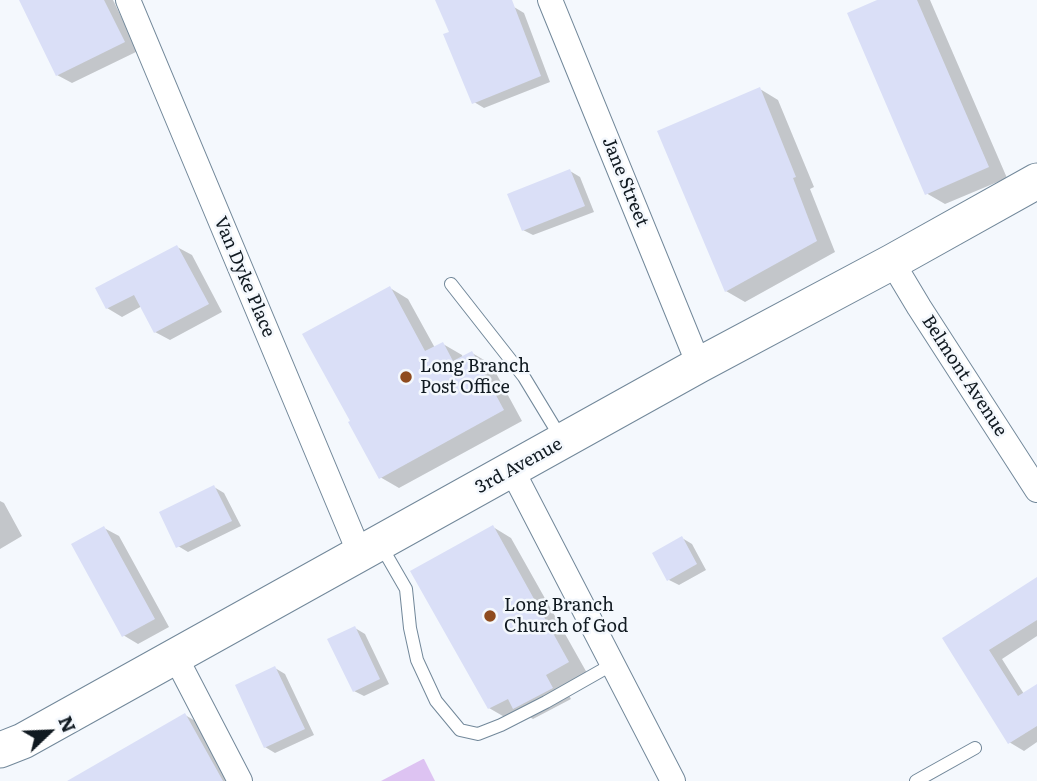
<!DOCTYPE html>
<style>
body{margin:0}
#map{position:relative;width:1037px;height:781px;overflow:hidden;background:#f4f8fd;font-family:Literata,serif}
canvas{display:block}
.north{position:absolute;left:14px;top:697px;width:70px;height:70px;-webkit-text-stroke:5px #f4f8fd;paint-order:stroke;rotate:67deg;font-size:19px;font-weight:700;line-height:28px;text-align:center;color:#111a21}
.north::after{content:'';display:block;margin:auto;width:24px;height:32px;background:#111a21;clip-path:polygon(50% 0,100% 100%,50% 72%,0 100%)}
</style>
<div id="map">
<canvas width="1037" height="781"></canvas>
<div class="north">N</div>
</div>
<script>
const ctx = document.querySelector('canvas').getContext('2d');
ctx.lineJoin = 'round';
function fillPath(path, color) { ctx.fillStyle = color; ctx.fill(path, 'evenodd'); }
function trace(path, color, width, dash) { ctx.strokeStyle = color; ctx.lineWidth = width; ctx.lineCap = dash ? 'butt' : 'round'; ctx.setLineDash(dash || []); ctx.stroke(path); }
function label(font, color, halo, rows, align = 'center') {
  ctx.font = font + ' Literata,serif'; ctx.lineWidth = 5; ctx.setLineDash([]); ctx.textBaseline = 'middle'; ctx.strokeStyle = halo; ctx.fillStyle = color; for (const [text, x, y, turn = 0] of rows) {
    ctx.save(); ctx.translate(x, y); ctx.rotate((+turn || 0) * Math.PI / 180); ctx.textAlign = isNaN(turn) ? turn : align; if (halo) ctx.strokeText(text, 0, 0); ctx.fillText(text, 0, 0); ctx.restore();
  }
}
const green = new Path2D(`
 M424,759L435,781H381L423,759Z`);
const shadow = new Path2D(`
 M31,0H113L138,51L72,83L57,75Z
 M437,0H508L514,7L524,13L550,82L484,108L474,102L451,33Z
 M882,0H930L1007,178L945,204L926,193Z
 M760,89L778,100L814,187L810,189L835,252L745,302L726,291Z
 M570,171L580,177L594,212L533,235L523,230Z
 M177,247L192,255L222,312L170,340L155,332L142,306L122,317L107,308Z
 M390,288L408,299L435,348L443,344L462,355L463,358L472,353L491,364L522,421L399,488L380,477Z
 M214,487L224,493L241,526L188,552L178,546Z
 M0,501L4,503L22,536L0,549Z
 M493,527L511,538L587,673L564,686L571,699L533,719L521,712L508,719L489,708Z
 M104,528L119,536L169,627L138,644L123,635Z
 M682,538L692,544L706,570L679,585L669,580Z
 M1037,579V636L1002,659L1024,694L1037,686V742L1024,751L1009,742L944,638Z
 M355,628L365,634L389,684L364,696L354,691Z
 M275,668L285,674L314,735L275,753L265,747Z
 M185,715L204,726L235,781H71Z`);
const building = new Path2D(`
 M19,0H104L125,42L56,76Z
 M435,0H512L541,76L472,104L443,34L449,32Z
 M877,0H917L989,167L925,195L847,13Z
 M760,87L796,177L793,178L817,241L725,292L657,131Z
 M570,169L585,206L522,231L507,194Z
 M177,245L209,304L154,333L134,295L106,309L95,288Z
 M390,286L425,351L443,342L453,361L472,351L504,410L379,479L348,422L350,421L302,334Z
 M214,485L232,521L176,548L159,512Z
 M493,525L569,662L546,675L553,688L513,709L508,699L488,709L410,571Z
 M104,526L155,619L122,637L71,544Z
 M682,536L697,564L667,581L652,553Z
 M1037,577V620L989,650L1018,696L1037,684V726L1008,744L942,638Z
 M355,626L380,679L353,692L327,639Z
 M275,666L305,729L264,748L235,685Z
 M185,713L223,781H67Z`);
const lane = new Path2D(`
 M451,284L524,377L561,438
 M380,544L406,589L410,628L417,660L436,701L460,730L478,734L501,725L546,702L613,664
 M916,781L975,748`);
const street = new Path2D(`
 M128,0L360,554
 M550,0L699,365
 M892,262L919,307L1037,490
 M512,470L673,781
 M175,656L240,781`);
const secondary = new Path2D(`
 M0,750L23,741L699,365L892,262L1037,181`);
const markers = [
 [406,377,7,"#8f4b1f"],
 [490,616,7,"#8f4b1f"]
];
const streetNames = [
 ["Jane Street",625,182,68],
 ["Van Dyke Place",244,277,67],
 ["Belmont Avenue",964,376,57],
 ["3rd Avenue",519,466,-29]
];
const poiNames = [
 ["Long Branch",420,367],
 ["Post Office",420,388],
 ["Long Branch",504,606],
 ["Church of God",504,627]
];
fillPath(green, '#ddc3f2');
fillPath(shadow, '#0003');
fillPath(building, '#dadff7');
trace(lane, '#72889a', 14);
trace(street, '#72889a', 26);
trace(secondary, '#72889a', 37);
trace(lane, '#fff', 12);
trace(street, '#fff', 24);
trace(secondary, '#fff', 35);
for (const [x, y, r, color] of markers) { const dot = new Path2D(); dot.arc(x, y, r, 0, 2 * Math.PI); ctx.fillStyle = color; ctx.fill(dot); trace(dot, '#f4f8fd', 2.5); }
label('18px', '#111a21', '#f4f8fd', streetNames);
label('18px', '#111a21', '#f4f8fd', poiNames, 'left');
</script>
